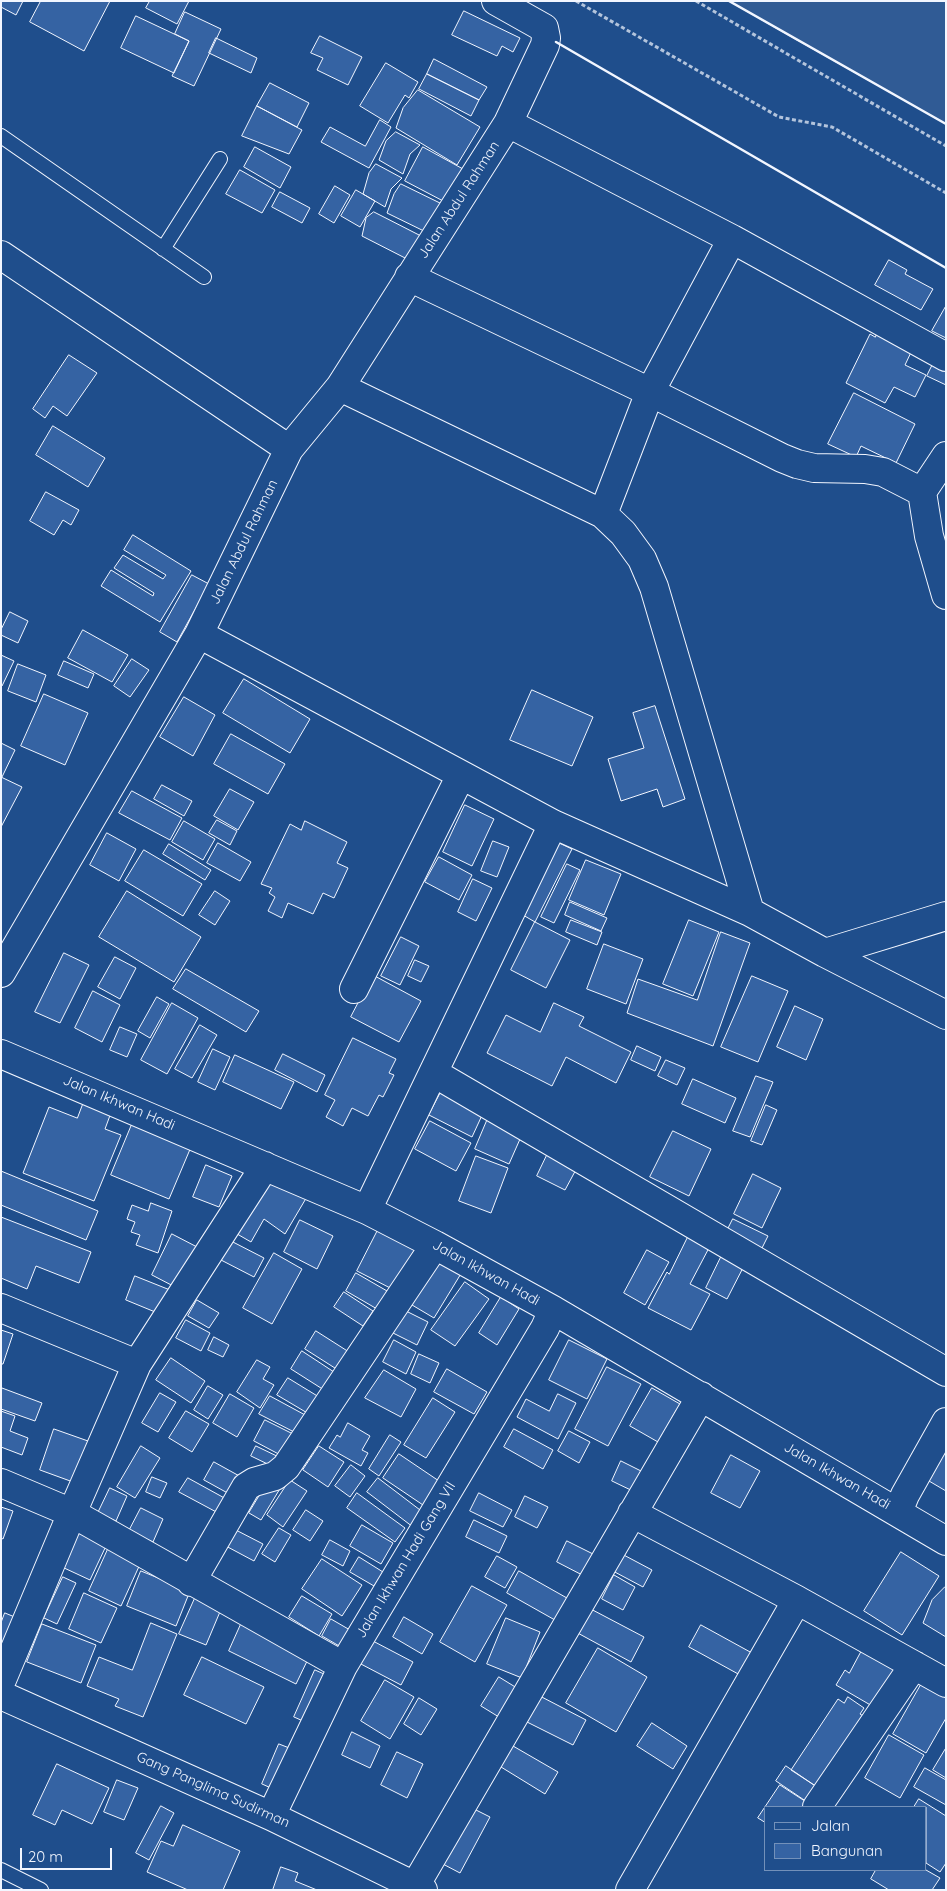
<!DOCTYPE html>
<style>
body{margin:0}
#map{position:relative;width:947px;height:1891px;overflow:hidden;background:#1f4e8c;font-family:Quicksand,sans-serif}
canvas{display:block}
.frame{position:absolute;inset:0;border:2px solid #f2f6ff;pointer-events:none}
.legend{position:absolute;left:764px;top:1806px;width:162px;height:65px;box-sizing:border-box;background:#1f4e8c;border:1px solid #7391ba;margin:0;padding:6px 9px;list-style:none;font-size:15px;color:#f2f6ff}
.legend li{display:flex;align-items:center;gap:10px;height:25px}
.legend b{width:25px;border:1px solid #7391ba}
.scale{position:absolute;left:20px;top:1848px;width:92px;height:22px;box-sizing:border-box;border:2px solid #f2f6ff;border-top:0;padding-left:6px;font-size:15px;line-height:18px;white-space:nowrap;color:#f2f6ff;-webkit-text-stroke:4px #1f4e8c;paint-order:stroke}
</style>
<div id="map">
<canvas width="947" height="1891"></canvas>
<div class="frame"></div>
<ul class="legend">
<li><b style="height:6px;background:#1f4e8c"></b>Jalan</li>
<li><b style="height:14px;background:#3563a3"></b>Bangunan</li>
</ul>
<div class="scale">20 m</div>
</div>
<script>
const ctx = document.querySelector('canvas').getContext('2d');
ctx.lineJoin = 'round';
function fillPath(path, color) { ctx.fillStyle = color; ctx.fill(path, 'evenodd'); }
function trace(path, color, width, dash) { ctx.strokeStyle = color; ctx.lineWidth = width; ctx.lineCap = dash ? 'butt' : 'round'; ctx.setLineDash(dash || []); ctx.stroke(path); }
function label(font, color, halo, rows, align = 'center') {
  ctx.font = font + ' Quicksand,sans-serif'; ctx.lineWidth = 4; ctx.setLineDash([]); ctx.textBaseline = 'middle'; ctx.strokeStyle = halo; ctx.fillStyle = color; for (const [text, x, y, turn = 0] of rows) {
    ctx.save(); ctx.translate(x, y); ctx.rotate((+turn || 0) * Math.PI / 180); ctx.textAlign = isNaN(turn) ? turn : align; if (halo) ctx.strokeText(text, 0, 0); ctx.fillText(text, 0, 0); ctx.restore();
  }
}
const built = new Path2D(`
 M729,1H946V124L795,39Z`);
const building = new Path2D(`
 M1,1H23L16,15L1,7Z
 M41,1H110L84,51L30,22Z
 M150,1H189L177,24L146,8Z
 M464,11L520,38L513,52L502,46L497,56L452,35Z
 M185,12L221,29L194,86L172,76L189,41L175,34Z
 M136,16L189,41L174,73L121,48Z
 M320,36L362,57L348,85L317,70L323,58L311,53Z
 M216,38L257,58L251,73L209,53Z
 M434,59L487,87L479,100L427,74Z
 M386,63L418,82L409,98L405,95L388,123L360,106Z
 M427,74L479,100L471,116L419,89Z
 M270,83L309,103L297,127L257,106Z
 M418,90L480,127L457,165L396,128L403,108Z
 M257,106L302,130L289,154L242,136Z
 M380,120L391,127L369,168L321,142L330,127L365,146Z
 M396,132L420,145L410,154L403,174L379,160L386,141Z
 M255,147L291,167L280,188L244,167Z
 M423,147L463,169L445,202L405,181Z
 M376,164L402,178L391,189L385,207L363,194L369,173Z
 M240,170L275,190L262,213L226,194Z
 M401,184L442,204L428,233L387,213L394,194Z
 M335,186L350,195L334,223L319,214Z
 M356,190L375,201L360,227L341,216Z
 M280,192L310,208L302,223L272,207Z
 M374,212L421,236L409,260L362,236L366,218Z
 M889,260L907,270L905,274L933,289L921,310L875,285Z
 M946,306V338L932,331Z
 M879,329L914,346L905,365L926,375L915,397L894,387L885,403L846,383L870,334L875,337Z
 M69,355L97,373L67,416L53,406L45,418L33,409Z
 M937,356L946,361V385L927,376Z
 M854,393L915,424L896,463L861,446L856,457L828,444Z
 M53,426L105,458L88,487L36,455Z
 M46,492L79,510L71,525L63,520L54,535L30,521Z
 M133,535L191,571L160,622L101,586L111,570L153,596L154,593L114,568L123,555L163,579L166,575L124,550Z
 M192,575L209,584L177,642L160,632Z
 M10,612L28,621L18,643L1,635V630Z
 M83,630L128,655L112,682L68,658Z
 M1,655L14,661L2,686H1Z
 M132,659L149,670L130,697L114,686Z
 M64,661L94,674L88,688L58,675Z
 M18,664L46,675L36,702L8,691Z
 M244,679L310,719L290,753L223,713Z
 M532,690L593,717L572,766L510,740Z
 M44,694L88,713L65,765L21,746Z
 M184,697L215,715L193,756L160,737Z
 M655,706L685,799L663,807L657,789L621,801L608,759L644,748L633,713Z
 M231,734L285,764L268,794L214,764Z
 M1,743L15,750L2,777H1Z
 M1,777L22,787L1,827Z
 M162,785L192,801L184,816L154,799Z
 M230,789L254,802L238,830L214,816Z
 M132,791L182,818L170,840L119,813Z
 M465,805L494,819L472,866L443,852Z
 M217,820L237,831L230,845L209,833Z
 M184,821L215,839L203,860L172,842Z
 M305,821L347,842L337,863L348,868L334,898L323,893L313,914L288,903L282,918L268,911L275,897L269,893L272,888L261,884L290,824L301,830Z
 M107,833L136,849L119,881L90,865Z
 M493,841L509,847L497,877L481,871Z
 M218,843L251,862L240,881L207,863Z
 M559,843L572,849L535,922L523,915Z
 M169,844L211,870L205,880L163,854Z
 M144,850L202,884L183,916L125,881Z
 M439,857L472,875L459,900L425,882Z
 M586,860L621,874L604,915L569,900Z
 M567,864L580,870L554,923L541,917Z
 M473,879L492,888L476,921L458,912Z
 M127,891L201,937L174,982L99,937Z
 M215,891L230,901L215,925L199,915Z
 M570,902L607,918L601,931L565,915Z
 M571,920L602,932L597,945L566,932Z
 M689,920L719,932L693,996L663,984Z
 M535,922L570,940L546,988L511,970Z
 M721,932L750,943L713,1046L627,1013L638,979L697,1000Z
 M401,937L419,946L400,985L381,976Z
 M604,944L643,959L626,1004L587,989Z
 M64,953L89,965L60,1023L35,1012Z
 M115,957L136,968L120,999L98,987Z
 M415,960L429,966L421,982L408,976Z
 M186,969L259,1011L246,1032L173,989Z
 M373,975L421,1001L399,1042L351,1017Z
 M752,976L788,991L758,1062L721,1047Z
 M93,991L120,1005L102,1042L75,1028Z
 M157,997L169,1004L150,1038L138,1031Z
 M172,1003L198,1018L167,1074L141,1060Z
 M554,1003L584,1017L579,1026L631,1052L616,1083L566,1057L552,1086L487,1053L506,1015L540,1032Z
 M795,1006L823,1019L806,1060L777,1047Z
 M200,1025L217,1035L192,1078L175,1069Z
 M120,1027L137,1034L127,1057L110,1050Z
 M353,1038L396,1059L389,1073L394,1075L383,1097L379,1095L368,1116L352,1108L343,1126L326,1117L335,1100L325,1095Z
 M637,1046L661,1057L655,1071L631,1060Z
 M213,1049L230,1057L215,1090L198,1082Z
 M283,1054L325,1075L317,1092L275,1070Z
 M235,1055L294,1082L281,1109L223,1082Z
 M666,1060L685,1068L677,1085L658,1076Z
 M756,1076L773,1082L750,1137L733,1131Z
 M693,1079L736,1098L725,1123L682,1104Z
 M442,1090L484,1111L472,1137L429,1115Z
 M85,1099L112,1110L105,1129L121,1135L94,1201L23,1173L49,1107L77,1118Z
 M766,1105L777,1110L762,1145L751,1141Z
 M489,1116L524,1130L509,1164L475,1149Z
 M430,1121L471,1143L456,1171L415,1149Z
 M133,1122L191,1147L169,1199L111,1175Z
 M673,1131L711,1149L689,1196L650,1177Z
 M550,1149L579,1164L565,1190L537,1176Z
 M476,1156L508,1168L491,1213L459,1201Z
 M206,1165L232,1176L219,1207L193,1197Z
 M1,1171L98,1211L86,1240L1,1205Z
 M753,1174L781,1188L762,1228L734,1214Z
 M276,1179L308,1195L285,1234L264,1219L251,1242L232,1231L261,1189Z
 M151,1203L172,1211L158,1253L136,1245L140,1235L131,1232L135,1222L127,1219L132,1205L148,1211Z
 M1,1217L91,1252L79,1283L36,1266L27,1289L1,1278Z
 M733,1219L768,1236L761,1250L726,1233Z
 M300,1220L333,1236L317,1269L284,1252Z
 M378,1230L422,1253L400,1293L357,1271Z
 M172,1234L199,1248L179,1289L152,1275Z
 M689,1235L710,1246L690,1284L710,1294L691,1330L648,1308L667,1272L669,1274Z
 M231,1241L264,1258L254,1277L221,1260Z
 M725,1249L747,1260L727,1299L706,1288Z
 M647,1250L669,1262L645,1305L624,1293Z
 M274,1253L302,1269L272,1324L243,1308Z
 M434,1256L462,1272L434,1318L407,1302Z
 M356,1273L394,1295L384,1313L346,1291Z
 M135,1276L170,1290L160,1314L126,1300Z
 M465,1282L489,1299L455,1346L431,1330Z
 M344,1292L373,1311L363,1326L334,1307Z
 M501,1297L519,1309L497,1345L479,1333Z
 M197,1300L219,1313L209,1328L188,1316Z
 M398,1307L428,1322L417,1345L387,1330Z
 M186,1320L210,1333L201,1351L176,1338Z
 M1,1330L13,1334L3,1364H1Z
 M316,1331L349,1352L338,1370L305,1349Z
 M214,1337L229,1345L223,1357L208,1350Z
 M394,1340L416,1352L406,1374L383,1362Z
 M569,1340L607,1359L587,1399L549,1380Z
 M302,1351L334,1372L324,1390L291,1369Z
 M419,1354L439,1363L430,1383L411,1374Z
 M171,1358L205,1381L191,1403L156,1380Z
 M257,1360L270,1367L263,1379L274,1385L260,1408L237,1392Z
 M607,1367L641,1384L608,1446L575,1429Z
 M447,1369L487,1392L474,1414L434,1392Z
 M384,1370L416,1389L401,1417L365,1398Z
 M288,1378L319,1397L309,1414L277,1395Z
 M208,1386L223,1395L208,1419L194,1410Z
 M2,1388L42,1403L35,1421L1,1409Z
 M652,1388L680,1404L658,1442L630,1426Z
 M160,1393L176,1402L158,1432L142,1423Z
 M230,1394L254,1408L237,1437L213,1423Z
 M558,1394L576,1403L558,1439L517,1417L526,1399L549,1411Z
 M270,1396L307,1416L298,1434L259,1414Z
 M433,1398L455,1412L426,1458L404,1445Z
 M1,1411L15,1416L10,1431L28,1438L22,1455L1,1447Z
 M186,1411L209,1424L192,1452L169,1438Z
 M265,1420L299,1437L288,1459L254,1441Z
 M348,1423L370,1436L362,1450L368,1453L361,1466L329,1448L337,1435L340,1437Z
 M54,1429L88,1441L73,1482L40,1470Z
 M514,1429L553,1450L543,1469L504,1447Z
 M569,1431L590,1442L579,1463L558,1451Z
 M390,1435L401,1442L379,1476L369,1469Z
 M141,1446L160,1458L135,1498L117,1487Z
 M256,1446L285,1460L280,1470L251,1456Z
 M319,1446L344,1462L328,1487L303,1470Z
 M946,1451V1491L929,1481Z
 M399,1454L439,1481L423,1505L383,1478Z
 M731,1455L760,1471L740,1508L711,1493Z
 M621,1461L649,1475L639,1494L612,1481Z
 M214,1462L243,1478L233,1496L204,1480Z
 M351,1465L365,1476L350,1497L335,1486Z
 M152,1477L167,1483L160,1498L146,1492Z
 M188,1478L228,1500L220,1514L179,1492Z
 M378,1478L424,1513L413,1527L367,1492Z
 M269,1480L281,1487L261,1520L249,1513Z
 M290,1480L307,1491L283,1527L267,1515Z
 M110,1488L127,1496L116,1521L98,1513Z
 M357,1493L405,1528L395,1542L347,1508Z
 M479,1493L512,1510L503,1527L470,1511Z
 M525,1496L548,1507L537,1528L515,1517Z
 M1,1507L13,1511L3,1539L1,1538Z
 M141,1508L163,1519L153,1542L129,1531Z
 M306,1510L323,1521L310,1541L293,1530Z
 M474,1520L507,1536L499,1553L466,1537Z
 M362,1525L393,1543L381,1564L350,1546Z
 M232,1528L263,1544L254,1561L224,1545Z
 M279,1528L291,1535L275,1562L262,1554Z
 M79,1533L106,1546L90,1580L62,1567Z
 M330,1540L350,1551L343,1566L322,1555Z
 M567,1541L599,1557L588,1578L557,1562Z
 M109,1547L141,1562L121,1606L89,1591Z
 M901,1552L939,1576L902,1635L864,1611Z
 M620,1553L652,1570L643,1587L611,1570Z
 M497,1556L517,1567L505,1588L485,1577Z
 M359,1557L383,1572L374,1586L350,1572Z
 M322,1559L362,1585L342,1616L302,1589Z
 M141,1571L190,1591L176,1626L127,1606Z
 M519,1571L574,1602L562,1624L507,1593Z
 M614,1575L635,1587L623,1610L602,1599Z
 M63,1577L76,1583L57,1624L44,1618Z
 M472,1586L507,1605L475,1662L440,1642Z
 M945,1587H946V1637L923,1623L932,1600Z
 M84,1593L117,1608L101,1643L69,1629Z
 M196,1596L222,1607L206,1645L179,1634Z
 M302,1596L332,1614L319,1636L289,1617Z
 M587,1607L644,1637L631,1662L574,1631Z
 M5,1613L22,1620L1,1659V1623Z
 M404,1617L433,1634L422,1654L393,1637Z
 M506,1618L540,1632L522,1678L487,1664Z
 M331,1619L350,1630L341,1647L322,1636Z
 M242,1622L310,1655L296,1684L229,1651Z
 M151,1623L177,1634L143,1717L115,1706L119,1699L87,1686L99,1657L132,1670Z
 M42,1624L96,1645L81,1683L27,1662Z
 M701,1625L752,1653L740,1675L689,1647Z
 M371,1640L413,1662L401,1685L359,1663Z
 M867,1641L906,1663L879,1710L836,1685L845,1670L849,1673Z
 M598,1648L647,1677L616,1732L566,1703Z
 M202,1657L264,1687L246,1724L184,1695Z
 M315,1670L333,1678L312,1725L294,1717Z
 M499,1677L525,1693L507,1722L481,1706Z
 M385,1680L414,1697L390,1739L361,1721Z
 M922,1683L946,1698V1718L926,1753L893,1734Z
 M536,1694L586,1720L573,1745L523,1720Z
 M848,1697L864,1708L860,1714L870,1720L823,1791L791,1770L838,1699L844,1703Z
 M419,1698L437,1709L421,1735L404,1724Z
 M652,1723L687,1746L673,1769L637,1746Z
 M352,1732L380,1746L370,1768L342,1755Z
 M889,1735L924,1755L900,1798L865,1778Z
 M279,1744L297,1751L280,1792L262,1784Z
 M513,1746L558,1772L545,1794L501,1767Z
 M946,1748V1778L933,1770Z
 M397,1752L423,1764L407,1798L381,1785Z
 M57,1764L109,1788L92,1824L62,1810L55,1825L33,1815Z
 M786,1766L823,1791L813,1806L776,1781Z
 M925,1768L946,1780V1805L914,1787Z
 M117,1780L138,1788L124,1820L104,1812Z
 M780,1785L814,1807H766V1823L758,1818Z
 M919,1799L946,1816V1863L940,1872L926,1863V1807H914Z
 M161,1806L174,1813L149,1860L136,1853Z
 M470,1807L490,1817L460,1873L441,1863Z
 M183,1825L240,1851L223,1890H188L147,1872L161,1841L173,1846Z
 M281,1867L298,1873L295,1881L317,1890H273Z
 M876,1870H926L940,1878L932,1890H889L871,1879Z`);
const path = new Path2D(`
 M576,1L779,117L832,127L946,193
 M696,1L946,146`);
const service = new Path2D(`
 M1,136L204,277
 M163,249L220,159
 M1,1870L41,1890`);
const minor = new Path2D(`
 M508,123L732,239L946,357
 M1,255L289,449
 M409,277L650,392L782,458L797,464L814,468L865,469L883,472L922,492
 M340,387L603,514L623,533L642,559L654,587L750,912
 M946,456L922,492L929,536L946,595
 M603,514L650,392L732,239
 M199,634L553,824L750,912L825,953L946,1015
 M825,953L946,916
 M1,973L199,634L289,449L340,387L508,123L545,45L546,38L544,28L496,1
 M354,989L461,775
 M1,1054L367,1210L435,1245L553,1310L946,1541
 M434,1073L946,1372
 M367,1210L553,824
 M1,1308L137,1364
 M1,1483L72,1513L343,1666
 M898,1512L905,1495L946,1422
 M632,1513L797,1600L946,1683
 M191,1582L246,1487L254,1482L275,1476L286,1467L435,1245
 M1,1682L72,1513L137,1364L265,1166
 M1,1695L271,1816L423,1890
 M817,1807L914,1665
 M271,1816L343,1666L545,1328L553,1310
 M415,1886L701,1396
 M630,1890L797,1600`);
const wall = new Path2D(`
 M729,1L946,124
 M556,42L946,268`);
const streetNames = [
 ["Jalan Abdul Rahman",459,200,-57],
 ["Jalan Abdul Rahman",244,542,-64],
 ["Jalan Ikhwan Hadi",119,1103,23],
 ["Jalan Ikhwan Hadi",486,1273,29],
 ["Jalan Ikhwan Hadi",837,1476,30],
 ["Jalan Ikhwan Hadi Gang VII",406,1560,-59],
 ["Gang Panglima Sudirman",213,1790,24]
];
fillPath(built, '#305b95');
trace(built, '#a8bbd7', 1);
fillPath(building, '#3563a3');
trace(building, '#f2f6ff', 1);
trace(service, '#f2f6ff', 16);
trace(minor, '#f2f6ff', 30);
trace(path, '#b3c4dc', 3, [4, 2.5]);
trace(service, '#1f4e8c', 14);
trace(minor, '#1f4e8c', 28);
trace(wall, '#f2f6ff', 2.5);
label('14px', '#f2f6ff', '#1f4e8c', streetNames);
</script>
